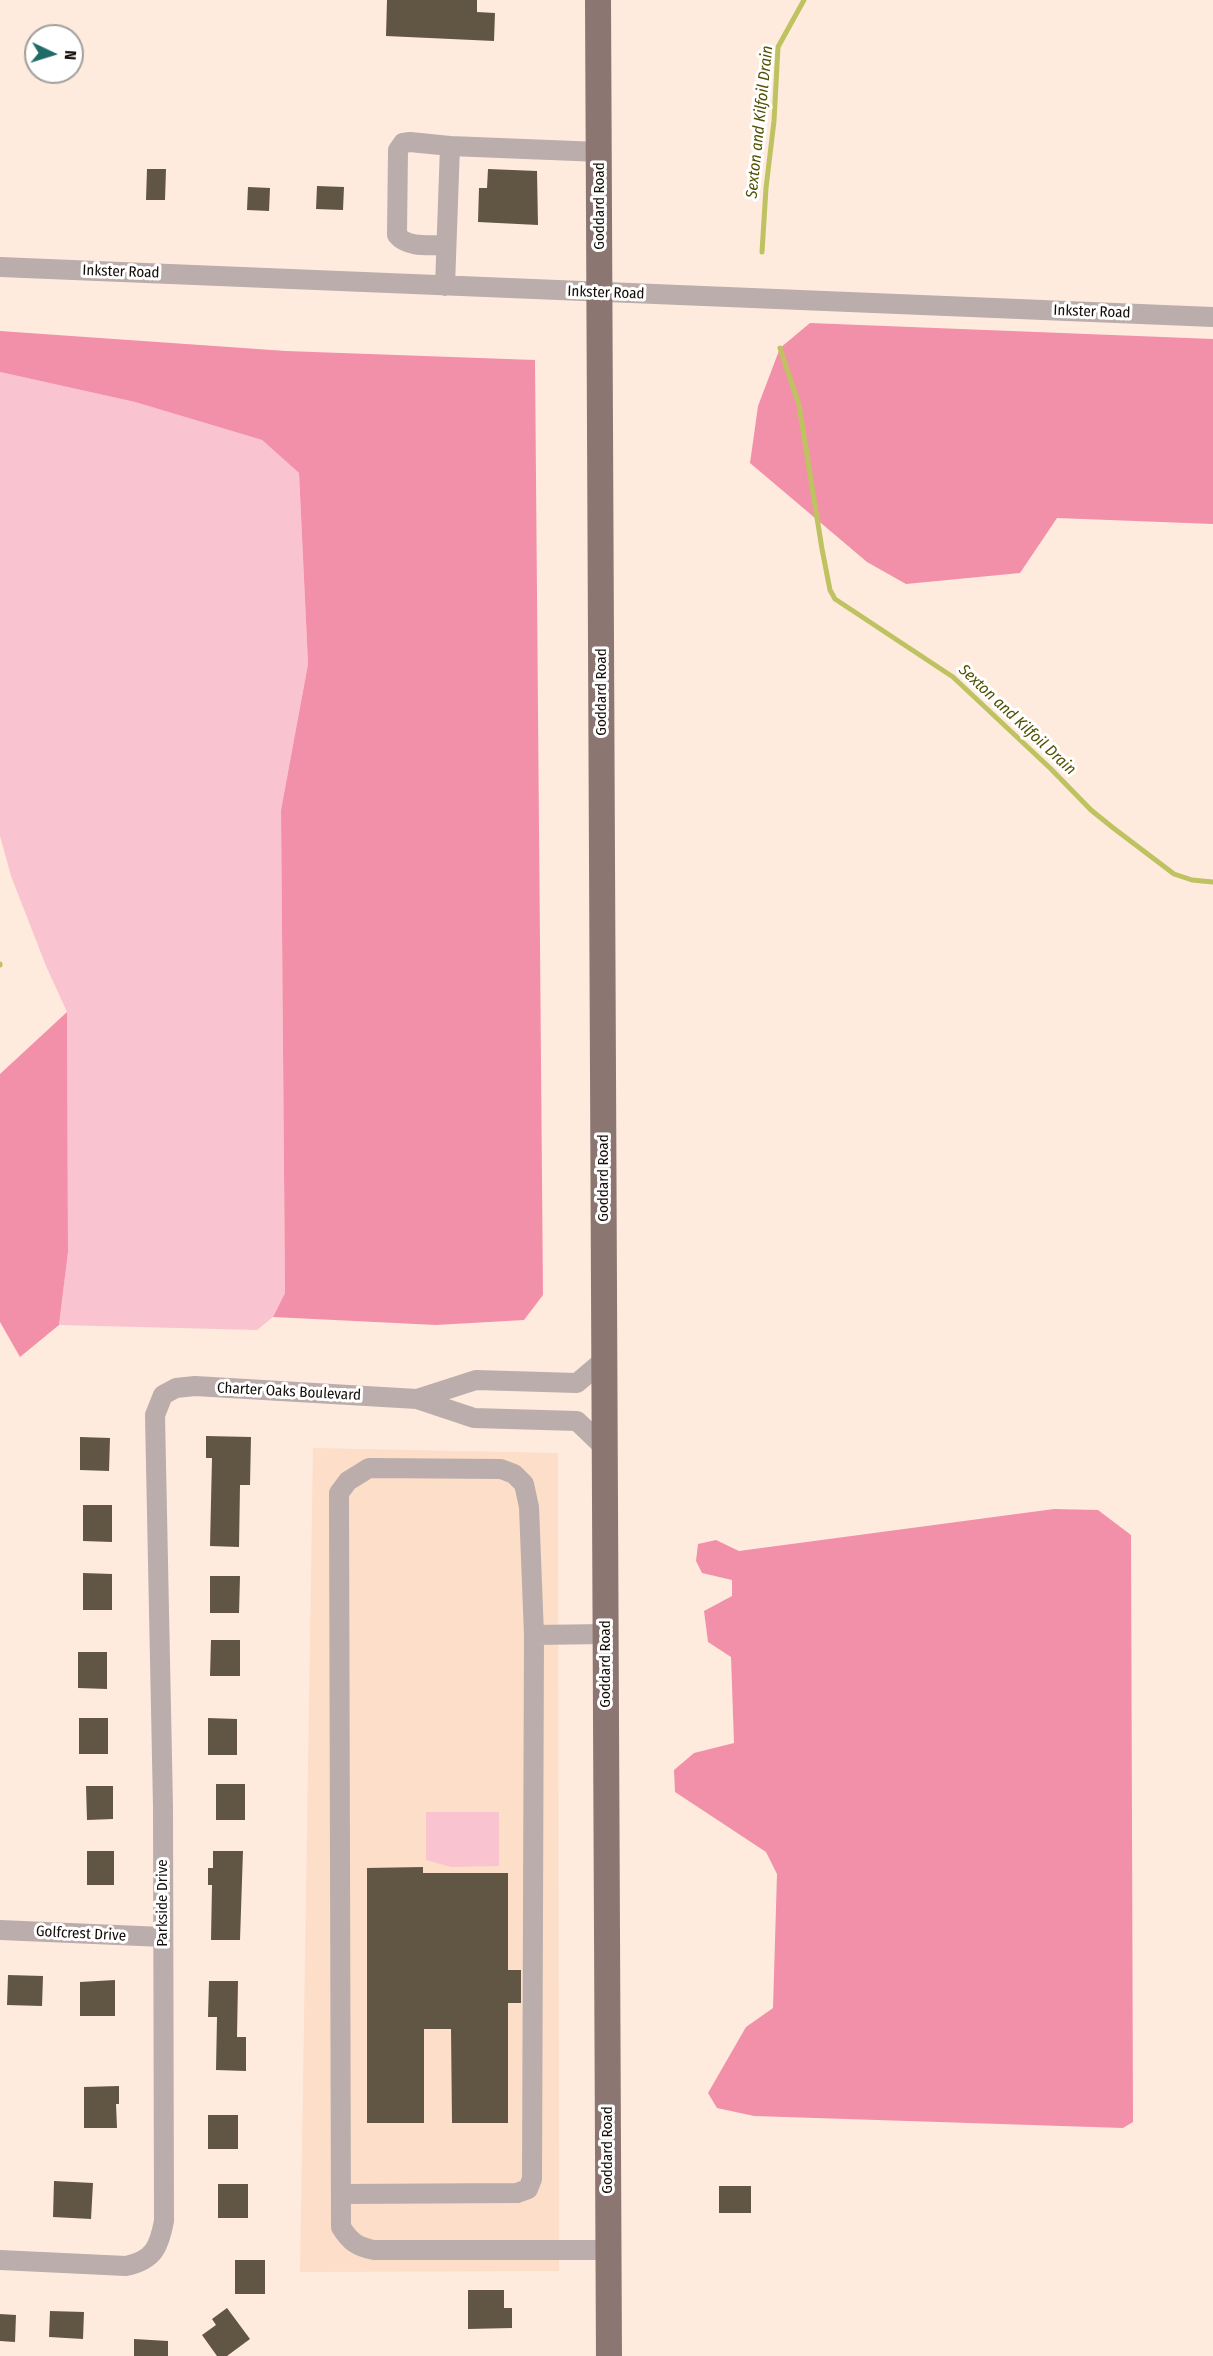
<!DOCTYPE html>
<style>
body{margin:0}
#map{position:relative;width:1213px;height:2356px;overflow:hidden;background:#feebde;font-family:"Fira Sans Condensed",sans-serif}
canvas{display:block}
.north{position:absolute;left:24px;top:24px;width:60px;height:60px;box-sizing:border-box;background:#fff;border:2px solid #a19e9c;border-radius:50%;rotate:94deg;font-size:16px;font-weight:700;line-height:24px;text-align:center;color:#140d08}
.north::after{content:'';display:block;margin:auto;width:21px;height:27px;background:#206b68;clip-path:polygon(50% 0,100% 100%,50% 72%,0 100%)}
</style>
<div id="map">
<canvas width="1213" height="2356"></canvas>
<div class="north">N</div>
</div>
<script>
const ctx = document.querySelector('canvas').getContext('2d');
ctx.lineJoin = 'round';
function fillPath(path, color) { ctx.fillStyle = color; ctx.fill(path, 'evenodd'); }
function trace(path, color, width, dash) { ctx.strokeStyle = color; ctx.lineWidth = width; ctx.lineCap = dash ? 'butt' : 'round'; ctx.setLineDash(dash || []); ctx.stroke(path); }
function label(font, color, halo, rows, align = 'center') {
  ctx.font = font + ' "Fira Sans Condensed",sans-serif'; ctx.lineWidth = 6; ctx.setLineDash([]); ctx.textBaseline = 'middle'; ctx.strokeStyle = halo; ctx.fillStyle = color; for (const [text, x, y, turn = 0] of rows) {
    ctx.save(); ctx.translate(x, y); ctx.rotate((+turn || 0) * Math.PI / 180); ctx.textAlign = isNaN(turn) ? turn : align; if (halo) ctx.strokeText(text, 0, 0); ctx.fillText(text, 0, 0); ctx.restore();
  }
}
const built = new Path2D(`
 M313,1448L558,1453L559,2271L300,2272Z`);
const green = new Path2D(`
 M0,372L135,402L262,440L299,473L308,664L281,810L285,1293L273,1317L257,1330L59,1325L68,1252L67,1012L46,966L11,876L0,836Z
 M426,1812H499V1866L451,1867L426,1860Z`);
const forest = new Path2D(`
 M810,323L1213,339V524L1057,518L1020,573L906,584L867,562L750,463L758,406L780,348Z
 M0,331L286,351L535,360L543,1295L524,1320L436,1325L273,1317L285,1293L281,810L308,664L299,473L262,440L135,402L0,372Z
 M67,1012L68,1252L59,1325L20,1357L0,1322V1074Z
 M1054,1509L1098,1510L1131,1535L1133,2122L1123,2128L754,2116L717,2108L708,2093L746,2027L773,2008L777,1874L766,1852L675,1792L674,1770L694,1753L734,1743L731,1657L708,1642L704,1611L732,1596V1580L702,1573L696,1561L698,1544L716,1540L739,1551Z`);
const stream = new Path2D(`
 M762,252L766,188L774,121L778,47L804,0
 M780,348L799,405L822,549L830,590L835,599L953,677L1051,769L1091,810L1112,827L1174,874L1192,880L1213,882
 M0,964V965`);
const building = new Path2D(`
 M387,0H477V12L495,13L494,41L386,36Z
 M147,169H166L165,200H146Z
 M488,169L537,171L538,225L478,222L479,188H487Z
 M317,186L344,187L343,210L316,209Z
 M248,187L270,188L269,211L247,210Z
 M206,1436L251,1437L250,1485H240L239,1547L210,1546L212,1458H206Z
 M80,1437L110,1438L109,1471L80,1470Z
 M83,1505H112V1542L83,1541Z
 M83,1573L112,1574V1610H83Z
 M210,1576H240L239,1613H210Z
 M211,1640H240V1676H210Z
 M78,1652H107V1689L78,1688Z
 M79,1718H108V1754H79Z
 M208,1718L237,1719V1755H208Z
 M216,1784H245V1820H216Z
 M86,1786H113V1819L87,1820Z
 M87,1851H114V1885H87Z
 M213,1851H243L240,1940H211L212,1885H208V1868H213Z
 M423,1867V1873H508V1970H521V2003H508V2123H452L451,2029H424V2123H367V1868Z
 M8,1975L43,1976L42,2006L7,2005Z
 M115,1980V2016H80V1982Z
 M209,1981H238L237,2037H246V2071L216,2070L217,2017H208Z
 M119,2086V2104H116L117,2128H84V2087Z
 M208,2115H238V2149H208Z
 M54,2181L93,2183L91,2219L53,2217Z
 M218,2184H248V2218H218Z
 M719,2186H751V2213H719Z
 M235,2260H265V2294H235Z
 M468,2290H504V2308H512V2328L468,2329Z
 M227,2308L250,2339L227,2356H217L202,2335L216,2325L212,2319Z
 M50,2311L84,2312L83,2339L49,2337Z
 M0,2314L16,2315L15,2342L0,2341Z
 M134,2339L168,2341V2356H134Z`);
const minor = new Path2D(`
 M446,245C430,245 407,248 397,235L398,150L403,143L410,142L450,146
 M0,267L1213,317
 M445,286L450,146L600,152
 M417,1399L476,1380L577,1383L604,1360
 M605,1634L534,1635L529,1507L524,1484L514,1474L501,1469L369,1468L348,1481L339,1493L341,2227C350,2242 358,2247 374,2250H608
 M0,1930L163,1937
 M341,2194L517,2193L528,2189L532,2179L534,1635
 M0,2260L126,2266C154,2260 159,2247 164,2221L163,1807L155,1415L163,1395L176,1388L195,1386L417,1399L474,1418L577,1421L605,1448`);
const major = new Path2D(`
 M598,0L609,2356`);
const streetNames = [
 ["Goddard Road",600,206,-90],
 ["Inkster Road",121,272,2],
 ["Inkster Road",606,293,2],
 ["Inkster Road",1092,312,2],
 ["Goddard Road",602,692,-90],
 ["Goddard Road",604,1178,-90],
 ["Charter Oaks Boulevard",289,1392,3],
 ["Goddard Road",606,1664,-90],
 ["Parkside Drive",163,1903,-90],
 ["Golfcrest Drive",81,1934,3],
 ["Goddard Road",608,2150,-90]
];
const waterNames = [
 ["Sexton and Kilfoil Drain",760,122,-84],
 ["Sexton and Kilfoil Drain",1017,720,43]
];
fillPath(built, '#fcdec9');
fillPath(green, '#f9c4cf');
fillPath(forest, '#f390a9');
trace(stream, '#bfc260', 5);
fillPath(building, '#615643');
trace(minor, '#baadab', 20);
trace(major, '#8c7672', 26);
label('15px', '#140d08', '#fff', streetNames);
label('italic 16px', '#505102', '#fff', waterNames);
</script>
